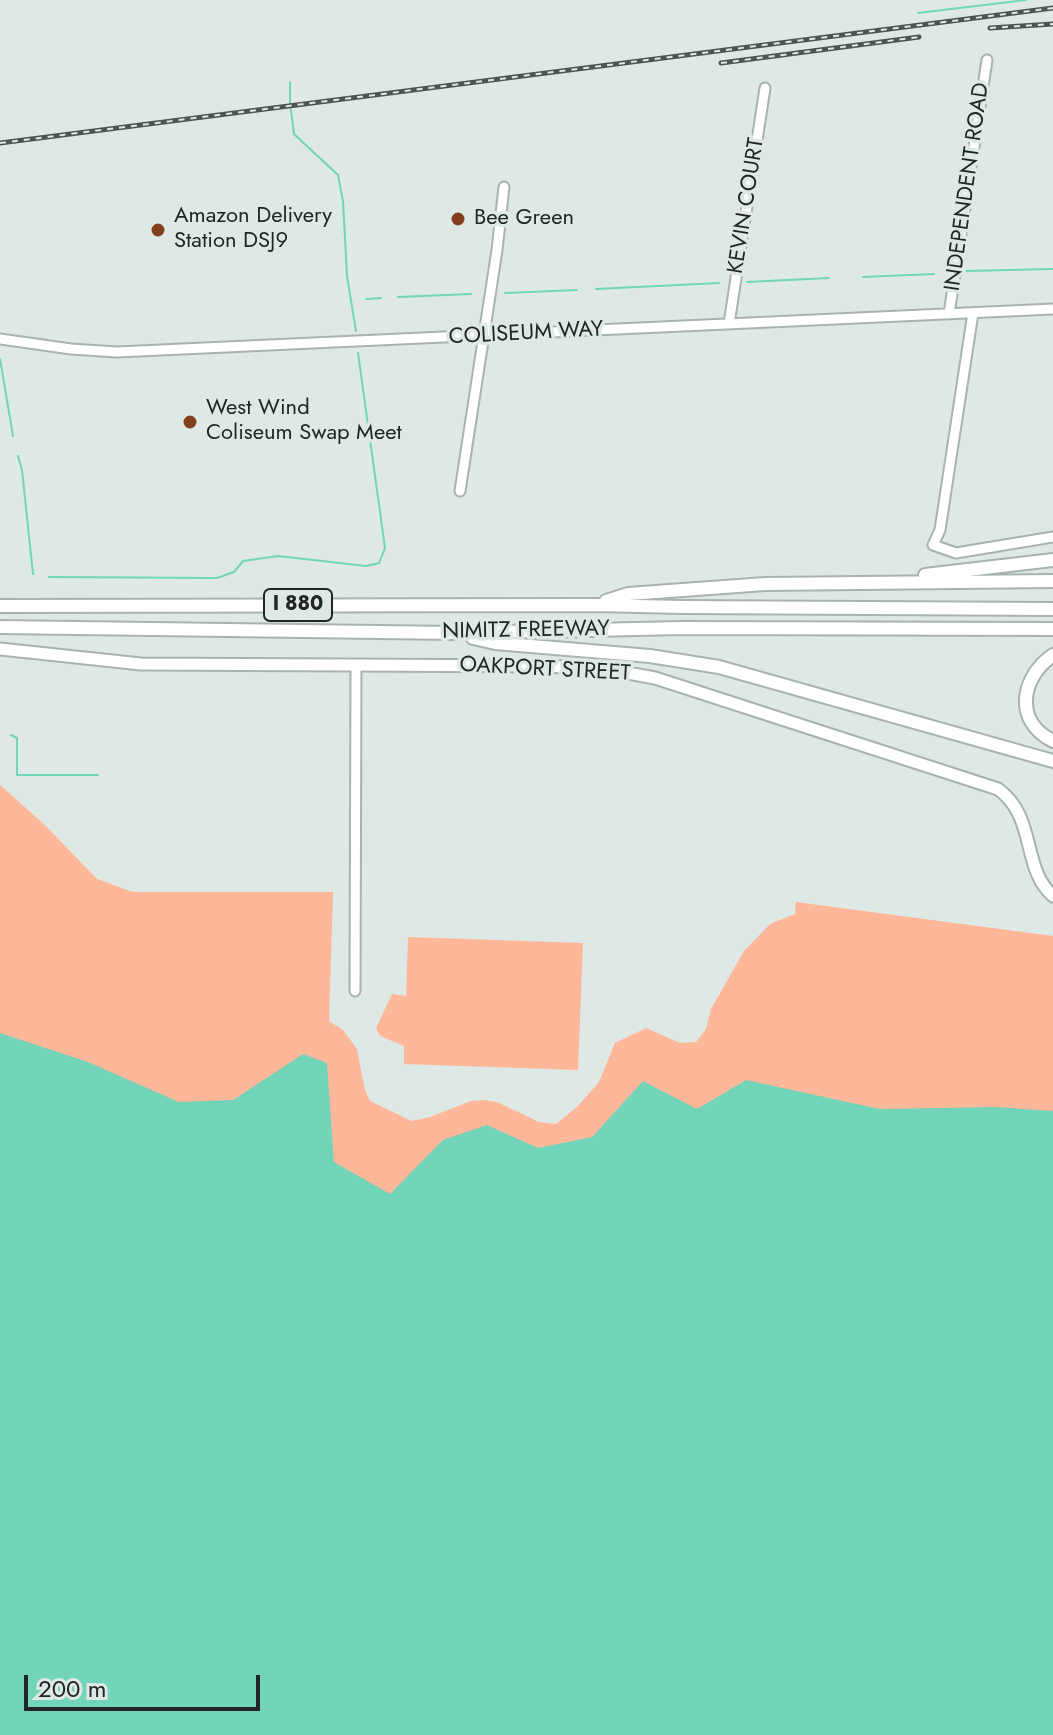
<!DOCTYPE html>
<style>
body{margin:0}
#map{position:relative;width:1053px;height:1735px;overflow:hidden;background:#dee9e5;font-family:Jost,sans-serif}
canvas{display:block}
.scale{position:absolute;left:24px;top:1675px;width:236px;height:36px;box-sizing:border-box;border:4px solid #212524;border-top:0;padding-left:10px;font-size:24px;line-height:28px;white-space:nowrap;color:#212524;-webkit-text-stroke:6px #dee9e5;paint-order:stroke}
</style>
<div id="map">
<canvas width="1053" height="1735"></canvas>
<div class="scale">200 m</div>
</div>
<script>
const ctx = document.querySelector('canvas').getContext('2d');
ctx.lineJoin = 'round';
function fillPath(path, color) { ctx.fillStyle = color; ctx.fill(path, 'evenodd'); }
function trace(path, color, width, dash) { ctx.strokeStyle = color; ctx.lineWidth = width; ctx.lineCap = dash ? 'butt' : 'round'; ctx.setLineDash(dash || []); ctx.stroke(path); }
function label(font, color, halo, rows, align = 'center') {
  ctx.font = font + ' Jost,sans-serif'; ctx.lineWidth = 7; ctx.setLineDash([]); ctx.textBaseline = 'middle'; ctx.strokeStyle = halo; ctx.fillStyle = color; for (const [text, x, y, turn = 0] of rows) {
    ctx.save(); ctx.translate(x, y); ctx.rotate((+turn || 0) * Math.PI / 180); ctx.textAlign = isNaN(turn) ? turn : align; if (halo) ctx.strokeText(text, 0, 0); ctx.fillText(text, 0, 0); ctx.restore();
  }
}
const green = new Path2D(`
 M0,785L45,825L97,879L133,892H333L329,1021L343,1030L357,1049L365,1090L370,1101L412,1121L430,1117L471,1101L483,1100L497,1102L539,1122L556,1124L577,1107L599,1082L615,1043L646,1028L680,1043L696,1042L706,1029L711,1009L744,951L770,924L795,914L796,902L1053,936V1735H0Z
 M408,937L583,943L578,1070L404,1064V1046L380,1036L376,1028L392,994L406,996Z`);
const water = new Path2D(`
 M0,1033L88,1062L179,1102L233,1100L303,1054L327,1063L334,1162L390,1194L443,1140L487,1125L538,1148L592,1137L643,1081L697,1109L746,1080L880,1109L997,1107L1053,1111V1735H0Z`);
const stream = new Path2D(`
 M918,13L1026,0
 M290,82V103L294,134L338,175L343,201L347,276L356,331
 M966,271L1053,269
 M863,277L934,274
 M747,282L829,278
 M596,289L719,283
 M505,293L577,290
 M398,297L471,294
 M366,299L381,298
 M0,359L13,436
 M18,456L22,470L33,574
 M49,577L217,578L234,572L243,561L278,556L366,566L379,563L385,548L358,353
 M11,735L17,738V775H98`);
const minor = new Path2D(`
 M973,313L940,530L933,545L956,553L1053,537
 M949,314L987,60
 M729,324L765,88
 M0,339L71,349L117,352L1053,309
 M460,491L497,250L504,187
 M355,991L356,665`);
const major = new Path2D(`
 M0,649L141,664L550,666L622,672L655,678L998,789C1037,817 1021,868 1053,896`);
const highway = new Path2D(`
 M925,575L1053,560
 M606,601L628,594L765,584L1053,581
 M0,606L596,605L681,607L1053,609
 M0,627L454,633L682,628L1053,629
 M473,638L495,643L650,656L719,667L1053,761
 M1053,655C1021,677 1013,721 1053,741`);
const rail = new Path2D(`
 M990,28L1053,24
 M721,63L919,37
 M0,143L1053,8`);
const markers = [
 [458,219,8,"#863f1d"],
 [158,230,8,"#863f1d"],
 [190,422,8,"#863f1d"]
];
const shields = [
 [298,605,68]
];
const shieldNames = [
 ["I 880",298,605]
];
const streetNames = [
 ["INDEPENDENT ROAD",968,187,-82],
 ["KEVIN COURT",747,206,-81],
 ["COLISEUM WAY",526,334,-3],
 ["NIMITZ FREEWAY",526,631,-1],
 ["OAKPORT STREET",545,670,3]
];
const poiNames = [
 ["Amazon Delivery",174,217],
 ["Station DSJ9",174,242],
 ["Bee Green",474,219],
 ["West Wind",206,409],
 ["Coliseum Swap Meet",206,434]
];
fillPath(green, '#feb799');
fillPath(water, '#72d4b9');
trace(stream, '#72d4b9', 2);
trace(minor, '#a8b3b0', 13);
trace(major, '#a8b3b0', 15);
trace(highway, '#a8b3b0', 16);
trace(minor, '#fff', 9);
trace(major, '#fff', 11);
trace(highway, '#fff', 12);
trace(rail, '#4e5452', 5);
trace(rail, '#dee9e5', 2, [6]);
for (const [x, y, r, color] of markers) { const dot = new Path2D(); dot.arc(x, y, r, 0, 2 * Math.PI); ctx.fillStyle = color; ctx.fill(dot); trace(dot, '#dee9e5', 3); }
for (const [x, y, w] of shields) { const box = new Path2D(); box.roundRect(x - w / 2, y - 16, w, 32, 6); ctx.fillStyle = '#dee9e5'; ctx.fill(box); trace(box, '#212524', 2); }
label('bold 20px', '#212524', null, shieldNames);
label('22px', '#212524', '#dee9e5', streetNames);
label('22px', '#212524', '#dee9e5', poiNames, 'left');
</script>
